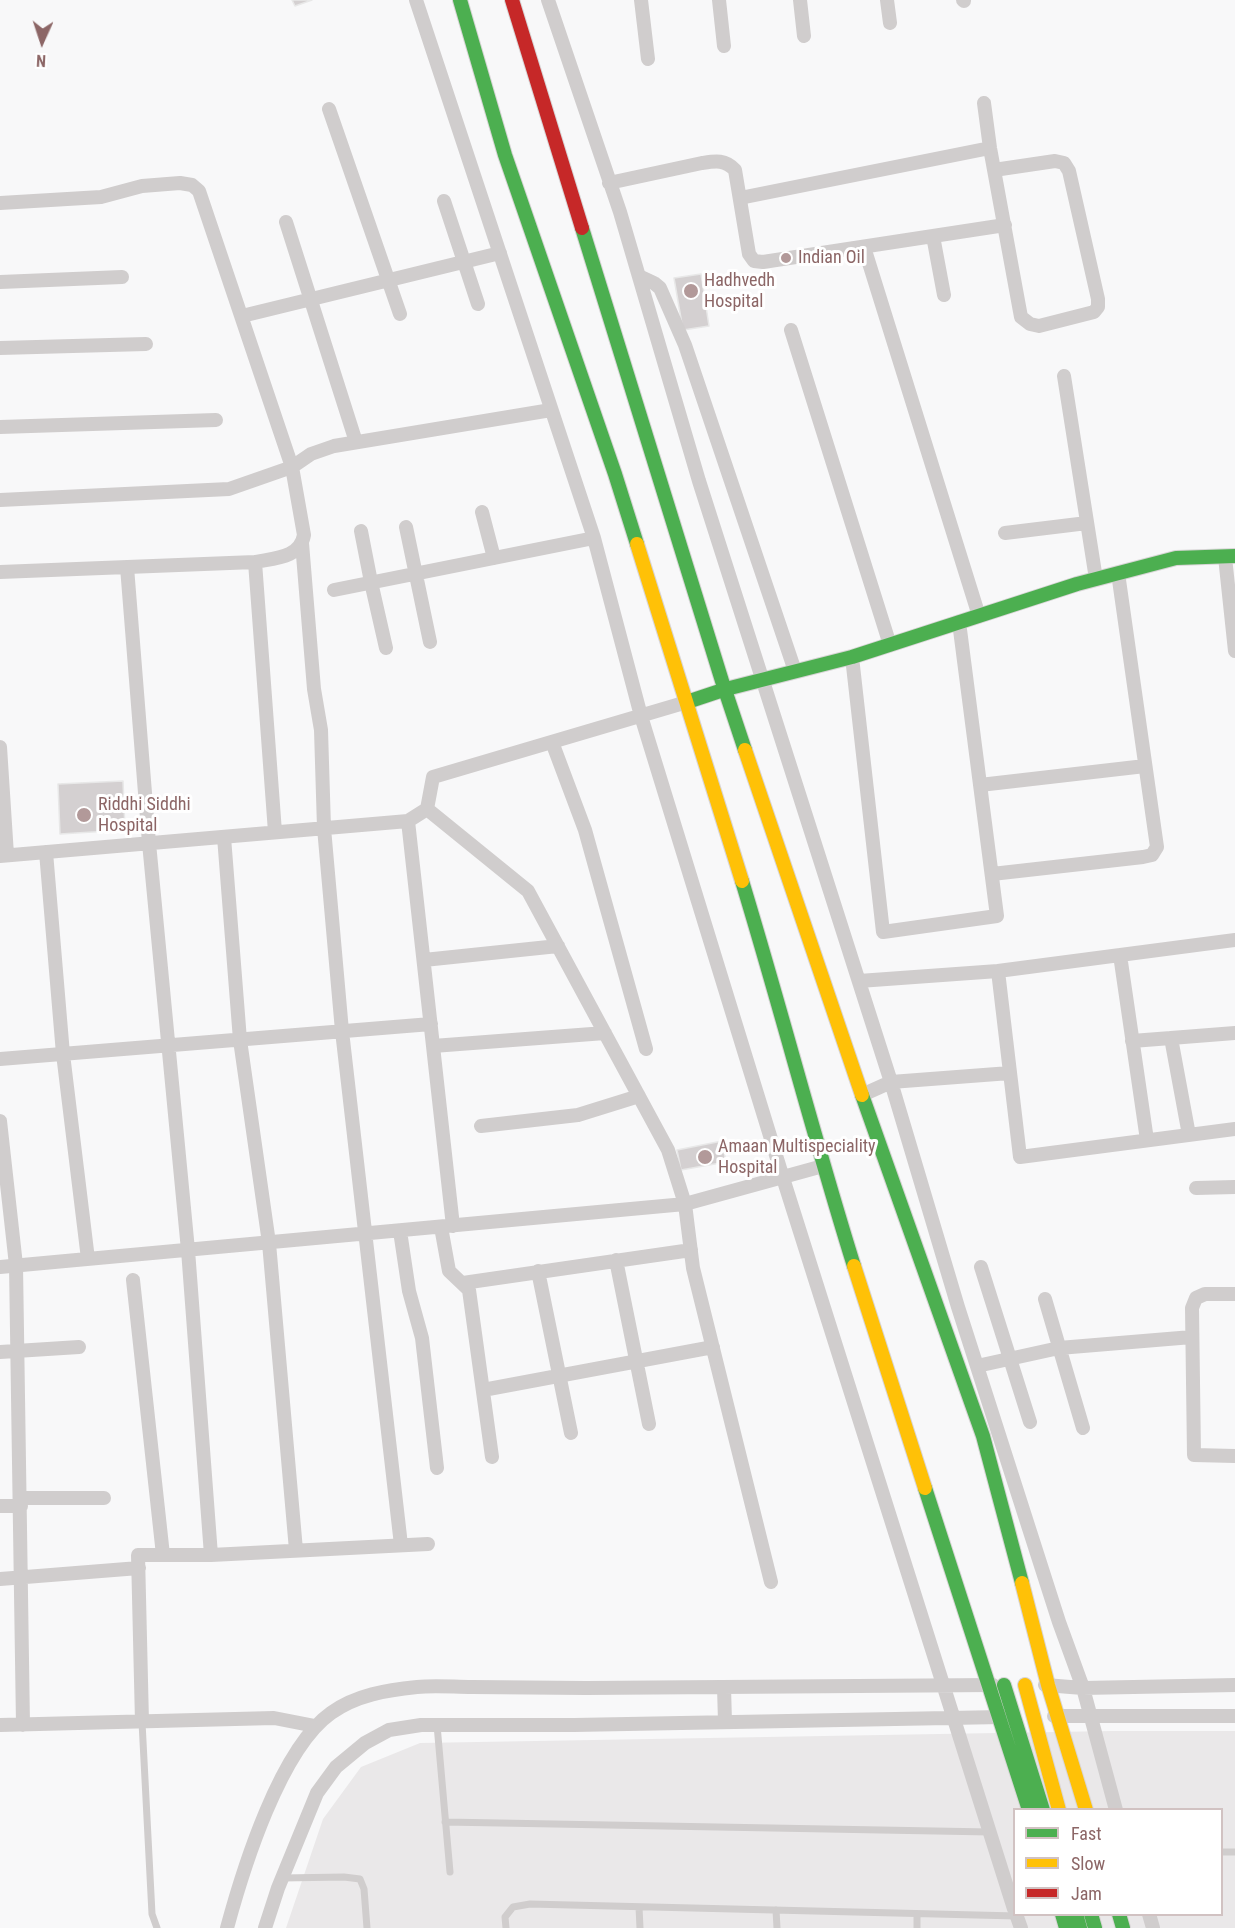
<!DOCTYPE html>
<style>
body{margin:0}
#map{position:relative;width:1235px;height:1928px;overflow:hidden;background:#f8f8f9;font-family:"Roboto Condensed",sans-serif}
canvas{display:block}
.legend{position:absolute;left:1013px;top:1808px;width:210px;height:108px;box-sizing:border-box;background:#fff;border:2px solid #d1c2c2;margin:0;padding:8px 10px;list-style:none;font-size:18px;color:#8c6666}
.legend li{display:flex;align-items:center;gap:12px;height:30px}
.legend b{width:30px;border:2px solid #d1c2c2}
.north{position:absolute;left:12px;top:12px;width:60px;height:60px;-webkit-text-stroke:4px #fff;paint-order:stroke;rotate:183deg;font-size:16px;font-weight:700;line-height:24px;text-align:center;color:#8c6666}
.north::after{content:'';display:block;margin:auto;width:21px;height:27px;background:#8c6666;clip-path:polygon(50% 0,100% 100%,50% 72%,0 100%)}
</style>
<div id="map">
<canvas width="1235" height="1928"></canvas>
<ul class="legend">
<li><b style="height:8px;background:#4caf50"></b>Fast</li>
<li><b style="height:8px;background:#ffc107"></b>Slow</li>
<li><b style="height:8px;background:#c62828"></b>Jam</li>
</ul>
<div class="north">N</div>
</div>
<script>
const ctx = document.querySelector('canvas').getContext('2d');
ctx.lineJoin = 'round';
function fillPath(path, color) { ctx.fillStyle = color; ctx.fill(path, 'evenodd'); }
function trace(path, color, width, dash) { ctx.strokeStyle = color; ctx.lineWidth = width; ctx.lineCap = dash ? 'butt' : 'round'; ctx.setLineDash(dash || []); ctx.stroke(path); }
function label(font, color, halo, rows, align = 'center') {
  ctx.font = font + ' "Roboto Condensed",sans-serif'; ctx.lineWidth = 6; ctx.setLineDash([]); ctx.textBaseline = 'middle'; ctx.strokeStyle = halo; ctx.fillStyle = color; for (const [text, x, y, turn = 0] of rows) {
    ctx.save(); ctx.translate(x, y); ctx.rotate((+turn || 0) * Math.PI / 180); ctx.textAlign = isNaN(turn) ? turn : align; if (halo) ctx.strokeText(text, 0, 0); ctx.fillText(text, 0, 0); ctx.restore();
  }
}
const built = new Path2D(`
 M1112,1731H1235V1928H286L323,1819L361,1767L420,1743ZM1014,1810H1222V1914H1014Z`);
const building = new Path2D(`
 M292,0H312L295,6Z
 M701,274L709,326L683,330L674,278Z
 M123,781L125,830L60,834L58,784Z
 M722,1141L726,1162L681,1170L677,1150Z`);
const lane = new Path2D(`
 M142,1722L152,1914L157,1928
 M437,1725L450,1872
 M445,1822L990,1832
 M1222,1852H1235
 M282,1878L344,1877L360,1879L364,1889L367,1928
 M639,1907L640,1928
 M776,1910L777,1928
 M506,1928L505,1917L513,1907L530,1904L1017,1916
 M917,1928V1914`);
const street = new Path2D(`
 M416,0L594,538L641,716L783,1178L1014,1909
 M548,0L620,212L699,481L891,1082L958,1307L1059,1622L1083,1688L1116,1810
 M641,0L648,59
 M719,0L724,46
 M800,0L804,36
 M887,0L890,23
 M963,0L964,1
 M984,103L990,148L1021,317L1030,324L1039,326L1094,312L1098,307V299L1069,171L1064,163L1055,161L994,170
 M329,109L400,314
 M609,183L702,163C715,161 725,159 735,170L749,254L754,261L763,262L1005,225
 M740,198L990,148
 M444,201L478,304
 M0,203L101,197L142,186L180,183L192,185L199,191L292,467L304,535C300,558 275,558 255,562L0,572
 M286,222L356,442
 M933,236L944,295
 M864,247L979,616
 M639,276L654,283L660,288L685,345L795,671
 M0,282L122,277
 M242,316L500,253
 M791,330L890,645
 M0,348L146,344
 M1064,376L1096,579
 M0,427L216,420
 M0,500L229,489L292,467L311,454L334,446L551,410
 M482,512L494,558
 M406,527L430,642
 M361,531L371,582L386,648
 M1005,533L1087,523
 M302,543L314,689L321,730L324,828L342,1031L401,1545
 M1225,557L1235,651
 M255,562L275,832
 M127,567L149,843L188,1250L211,1555
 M334,590L594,538
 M852,657L883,932L997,916L959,622
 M552,742L585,830L646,1049
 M0,747L7,855
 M980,785L1145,766
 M427,809L528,891L668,1150L685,1204L693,1268L771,1582
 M408,821L453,1226
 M224,837L240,1040L269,1243L296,1550
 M46,852L63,1054L88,1259
 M0,856L408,821L427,809L433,777L687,702
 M992,874L1143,857L1152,855L1157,847L1118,573
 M1235,940L998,971L1020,1157L1235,1129
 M1120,955L1147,1140
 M424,960L558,946
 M859,981L998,971
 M1132,1041L1171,1038
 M433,1046L605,1033
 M0,1059L431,1024
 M862,1095L891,1082L1010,1073
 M0,1121L16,1265L23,1725
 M481,1126L578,1115L639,1096
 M1189,1135L1171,1038L1235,1033
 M1196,1188L1235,1187
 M441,1227L449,1271L469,1290L492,1457
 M400,1231L409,1291L422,1338L437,1468
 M616,1260L649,1424
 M0,1267L685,1204L823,1166
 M981,1267L1030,1422
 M538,1271L571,1433
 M133,1280L163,1555
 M463,1283L691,1250
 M1235,1294H1205L1196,1298L1192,1308L1194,1455L1235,1456
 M1045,1299L1083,1428
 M0,1352L79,1347
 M977,1366L1059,1348L1192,1337
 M483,1390L713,1347
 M20,1498H104
 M0,1506H21
 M0,1579L139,1568
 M1045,1685L1083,1688L1235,1685
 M724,1687L725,1722
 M1054,1716H1235
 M142,1722L138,1555H211L428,1544
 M0,1725L274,1718L315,1726
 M1016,1914L1021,1928
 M1149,1914L1153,1928
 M227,1928C243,1869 280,1749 331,1713C356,1695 387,1690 417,1687C435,1685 454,1687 472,1687C510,1687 548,1688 586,1688C722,1687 857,1686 993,1685
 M265,1928L278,1888L317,1793L336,1767L365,1743L389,1730L421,1725H574L1002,1717`);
const fast = new Path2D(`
 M460,0L505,155L615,474L637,544
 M582,228L722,681L745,750
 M687,702L726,689L852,657L1077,584L1176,558L1235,556
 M742,881C781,1009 814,1138 854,1266
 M862,1095L983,1436L1022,1583
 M925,1488L1029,1810
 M1004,1685L1043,1810
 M1062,1914L1066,1928
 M1076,1914L1080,1928
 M1091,1914L1095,1928
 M1119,1914L1123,1928`);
const slow = new Path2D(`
 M637,544L742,881
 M745,750L862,1095
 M854,1266L925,1488
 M1022,1583L1048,1685L1086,1810
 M1025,1685L1059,1810`);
const jam = new Path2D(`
 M512,0L582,228`);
const markers = [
 [786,258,6,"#b29999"],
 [691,291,8,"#b29999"],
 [84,815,8,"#b29999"],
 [705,1157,8,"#b29999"]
];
const poiNames = [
 ["Indian Oil",798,258],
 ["Hadhvedh",704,281],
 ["Hospital",704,302],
 ["Riddhi Siddhi",98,805],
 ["Hospital",98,826],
 ["Amaan Multispeciality",718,1147],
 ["Hospital",718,1168]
];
fillPath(built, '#eae8e9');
fillPath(building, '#d4d0d1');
trace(building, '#e8e8e8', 1.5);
trace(fast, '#d8d5d6', 16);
trace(slow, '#d8d5d6', 16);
trace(jam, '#d8d5d6', 16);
trace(lane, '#d0cdcd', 7);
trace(street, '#d0cdcd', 14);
trace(fast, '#4caf50', 14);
trace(slow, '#ffc107', 14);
trace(jam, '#c62828', 14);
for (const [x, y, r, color] of markers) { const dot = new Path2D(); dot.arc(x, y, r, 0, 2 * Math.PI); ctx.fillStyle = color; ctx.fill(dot); trace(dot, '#fff', 2); }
label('18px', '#8c6666', '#fff', poiNames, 'left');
</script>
